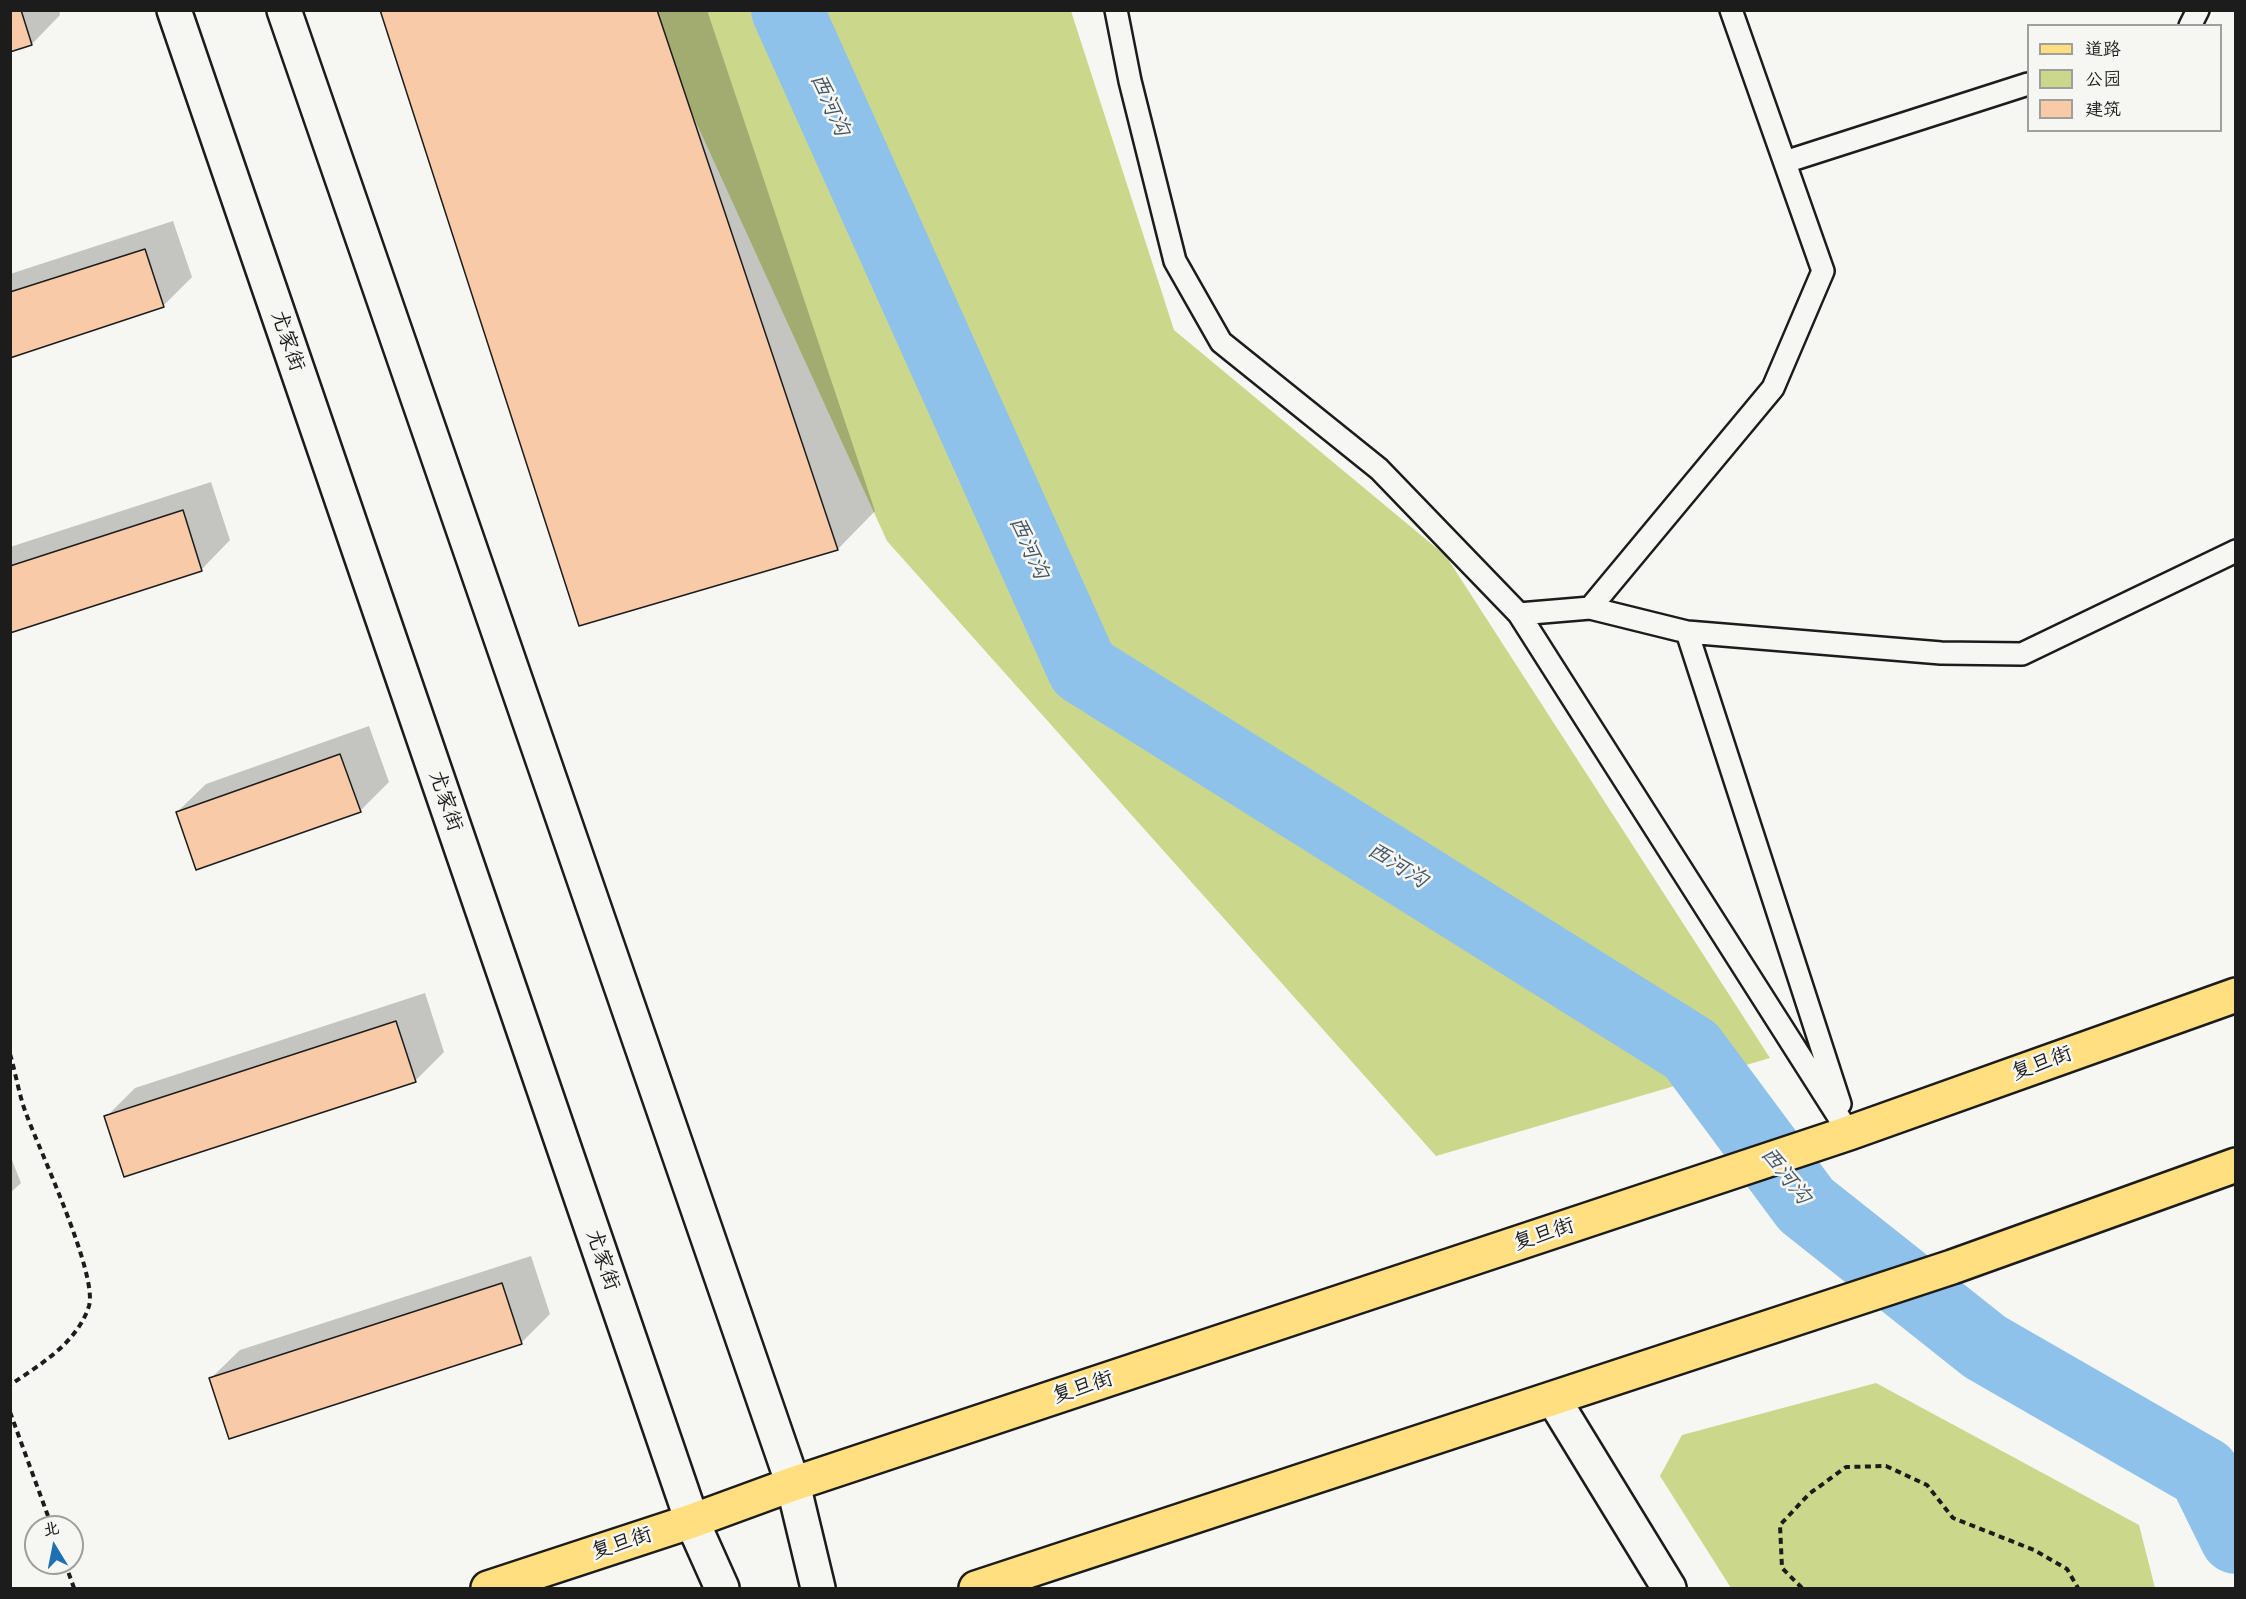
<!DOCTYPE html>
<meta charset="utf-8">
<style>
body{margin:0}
#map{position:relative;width:2246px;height:1599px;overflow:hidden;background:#f6f6f2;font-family:Sriracha,"LXGW WenKai TC",sans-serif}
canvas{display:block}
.frame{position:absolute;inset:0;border:12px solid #1c1c1c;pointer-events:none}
.legend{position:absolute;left:2027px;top:24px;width:195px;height:108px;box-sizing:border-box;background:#f6f6f2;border:2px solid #9f9f9c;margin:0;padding:8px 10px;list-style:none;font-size:18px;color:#1c1c1c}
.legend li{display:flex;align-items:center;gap:12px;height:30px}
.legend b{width:30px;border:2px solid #9f9f9c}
.north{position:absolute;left:24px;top:1515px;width:60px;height:60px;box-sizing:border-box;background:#f6f6f2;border:2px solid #9f9f9c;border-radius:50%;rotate:350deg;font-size:16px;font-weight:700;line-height:24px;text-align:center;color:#1c1c1c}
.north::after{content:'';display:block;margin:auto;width:21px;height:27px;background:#1f6fb2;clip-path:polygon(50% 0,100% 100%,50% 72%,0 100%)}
</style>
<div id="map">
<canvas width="2246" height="1599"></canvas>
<div class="frame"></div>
<ul class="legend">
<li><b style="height:8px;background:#ffdf80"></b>道路</li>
<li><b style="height:16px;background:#cbd88c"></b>公园</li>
<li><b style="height:16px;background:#f9caa8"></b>建筑</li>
</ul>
<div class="north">北</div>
</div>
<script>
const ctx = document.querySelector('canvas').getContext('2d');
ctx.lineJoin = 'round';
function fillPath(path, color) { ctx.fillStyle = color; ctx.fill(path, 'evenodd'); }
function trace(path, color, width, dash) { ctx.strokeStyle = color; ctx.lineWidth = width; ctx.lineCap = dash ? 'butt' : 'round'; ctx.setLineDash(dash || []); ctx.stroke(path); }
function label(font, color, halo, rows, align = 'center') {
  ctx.font = font + ' Sriracha,"LXGW WenKai TC",sans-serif'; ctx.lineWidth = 5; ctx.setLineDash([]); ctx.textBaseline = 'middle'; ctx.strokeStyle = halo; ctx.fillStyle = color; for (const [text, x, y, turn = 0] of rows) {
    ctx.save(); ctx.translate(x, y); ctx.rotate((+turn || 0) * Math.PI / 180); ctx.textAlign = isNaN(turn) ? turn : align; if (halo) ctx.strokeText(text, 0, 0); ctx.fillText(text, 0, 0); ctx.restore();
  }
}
const green = new Path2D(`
 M654,11H1071L1174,330L1446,556L1770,1058L1436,1156L887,541L664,52Z
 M1876,1383L2139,1525L2155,1588H1731L1660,1476L1682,1435Z`);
const shadow = new Path2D(`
 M10,10H59L60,15L32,44Z
 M382,10H707L875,511L838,549L580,624Z
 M173,221L192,277L163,306L10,356V274Z
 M211,482L230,540L202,569L10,631V547Z
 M369,726L389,782L360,811L177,812L206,784Z
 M425,993L444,1052L415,1081L106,1117L135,1088Z
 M10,1155L21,1183L10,1193Z
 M531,1256L550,1314L521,1343L211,1378L240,1350Z`);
const river = new Path2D(`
 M787,10L1083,669L1691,1050L1806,1205L1985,1347L2204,1473L2236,1538`);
const building = new Path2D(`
 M10,10H21L32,45L10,52Z
 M380,10H657L838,550L579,626Z
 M145,249L164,307L10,358V292Z
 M183,510L202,571L10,633V566Z
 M340,754L361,812L196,870L176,812Z
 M396,1021L416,1082L124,1177L104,1116Z
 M502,1283L522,1344L229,1439L209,1378Z`);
const path = new Path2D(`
 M10,1054C16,1074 19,1096 27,1116C40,1151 98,1275 89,1306C77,1343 41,1364 10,1385
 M10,1412L52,1527
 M65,1563L74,1588
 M1802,1588L1782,1568L1780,1525L1809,1494L1846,1467L1886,1466L1927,1485L1953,1518L2034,1550L2067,1569L2078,1588`);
const service = new Path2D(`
 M1116,10L1130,81L1175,261L1221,342L1379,469L1519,614L1590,608L1687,632L1941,653L2022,654L2236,551
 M2190,26L2198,10
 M1785,162L2028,84
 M1590,608L1773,388L1823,271L1731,10
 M1519,614L1849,1133
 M1687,632L1840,1104`);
const tertiary = new Path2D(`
 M1554,1400L1669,1588`);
const secondary = new Path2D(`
 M174,10L692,1521L722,1588
 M284,10L793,1484L818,1588`);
const primary = new Path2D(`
 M488,1588L692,1521L793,1484L1849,1133L2236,995
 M976,1588L1952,1267L2236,1165`);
const streetNames = [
 ["尤家街",287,341,71],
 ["尤家街",445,801,71],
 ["复旦街",2042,1064,-20],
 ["复旦街",1544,1235,-18],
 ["尤家街",602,1260,71],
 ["复旦街",1083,1388,-18],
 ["复旦街",622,1544,-18]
];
const waterNames = [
 ["西河沟",829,105,66],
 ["西河沟",1028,548,66],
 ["西河沟",1397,866,32],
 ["西河沟",1785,1176,52]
];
fillPath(green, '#cbd88c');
fillPath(shadow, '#0003');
trace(river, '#8fc2eb', 72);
fillPath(building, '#f9caa8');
trace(building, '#1c1c1c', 1.5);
trace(service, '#1c1c1c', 26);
trace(tertiary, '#1c1c1c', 38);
trace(secondary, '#1c1c1c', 38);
trace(primary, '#1c1c1c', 38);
trace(path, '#1c1c1c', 4, [6, 4.5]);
trace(service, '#f6f6f2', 21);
trace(tertiary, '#f6f6f2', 33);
trace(secondary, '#f6f6f2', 33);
trace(primary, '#ffdf80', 33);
label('21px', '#1c1c1c', '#f6f6f2', streetNames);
label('italic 22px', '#445664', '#f6f6f2', waterNames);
</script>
